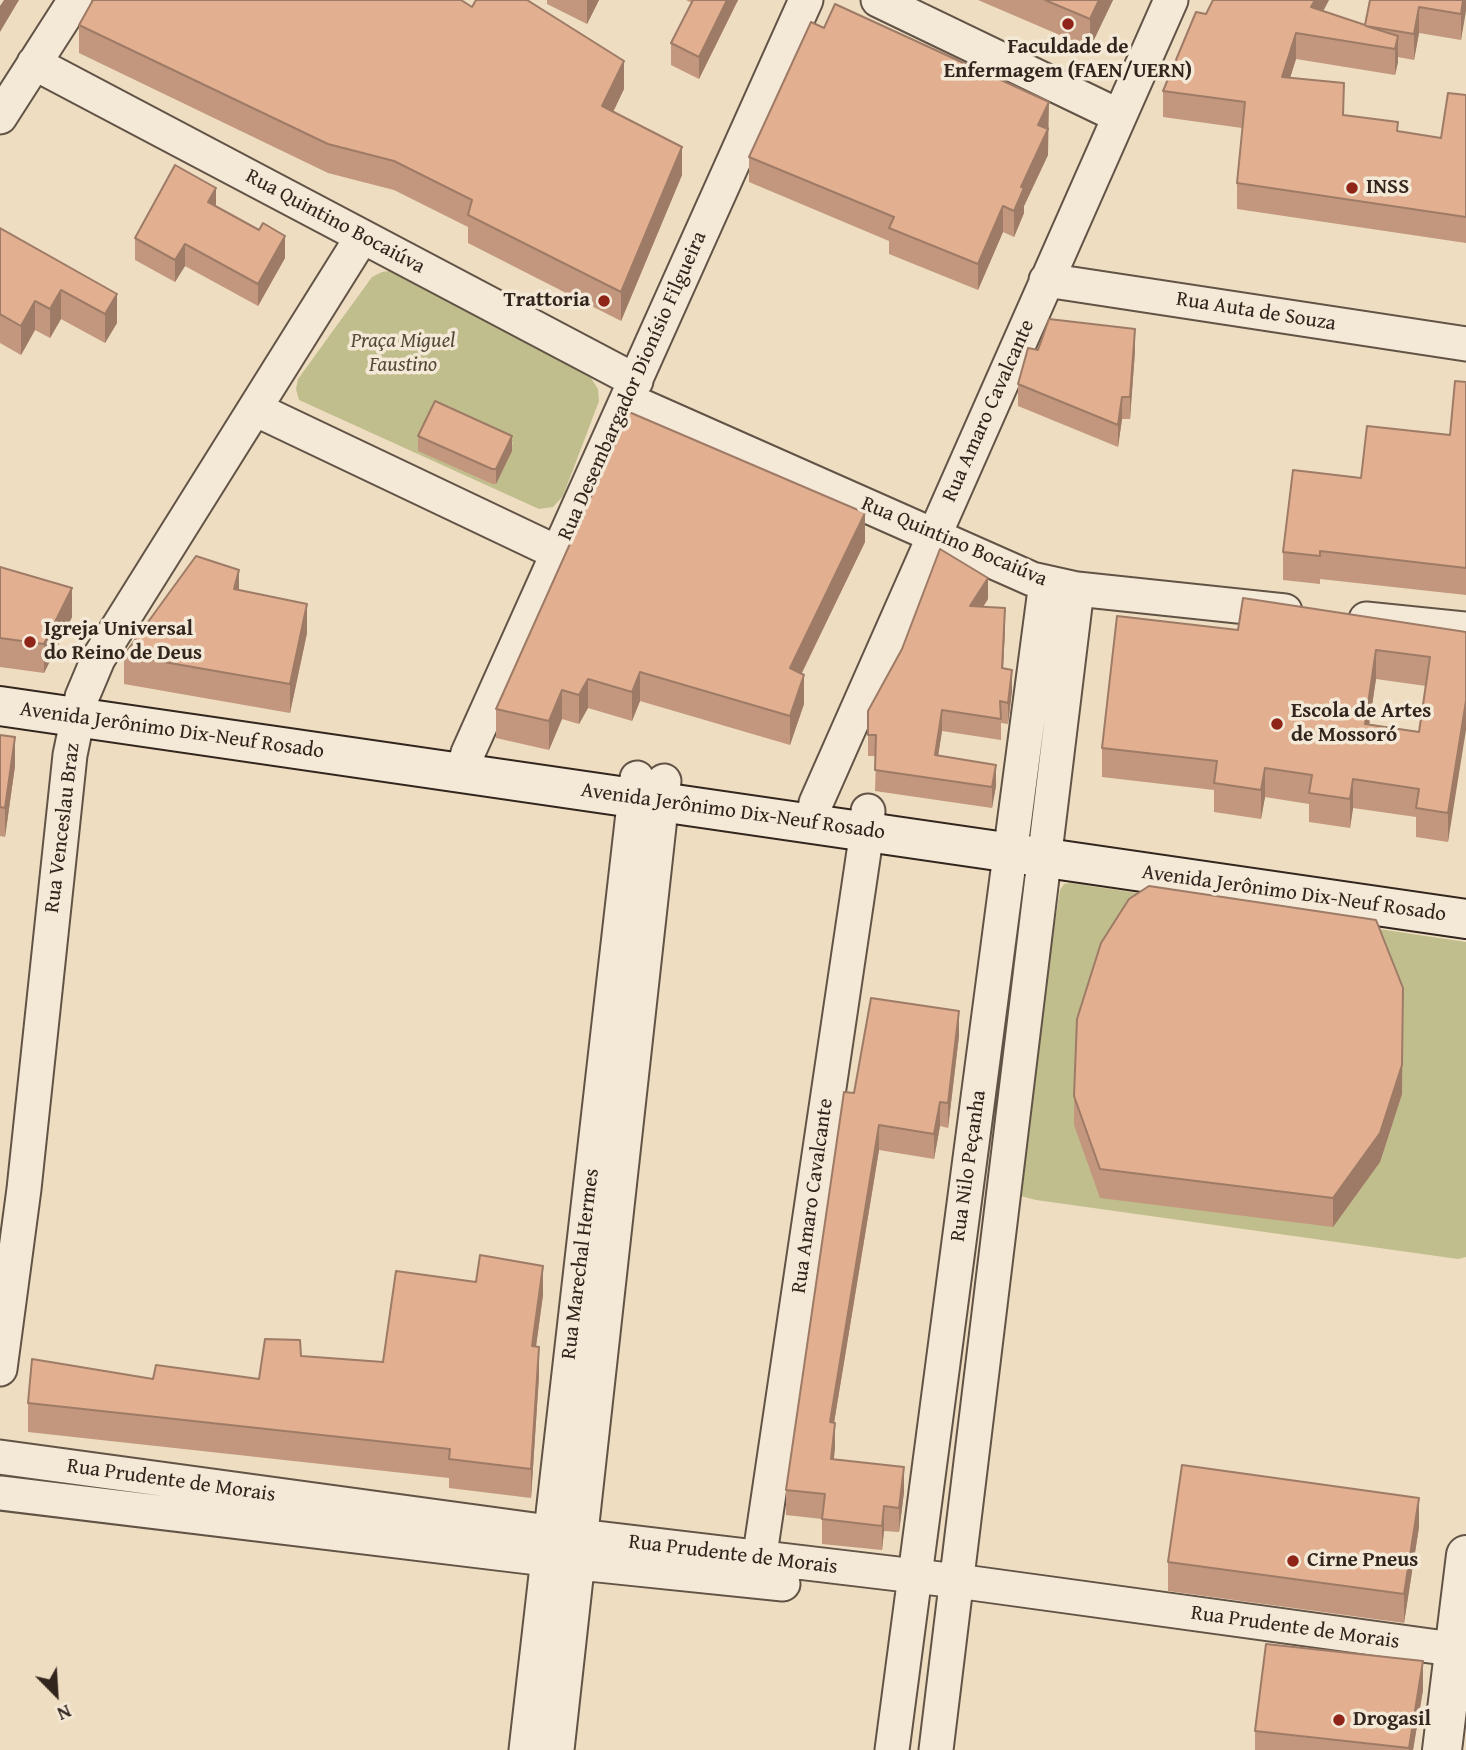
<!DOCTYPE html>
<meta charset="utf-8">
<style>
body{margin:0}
#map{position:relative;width:1466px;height:1750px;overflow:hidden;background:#eeddc1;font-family:"Gentium Book Plus",serif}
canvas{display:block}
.north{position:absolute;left:21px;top:1659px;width:70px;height:70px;-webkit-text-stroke:5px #f4e9d7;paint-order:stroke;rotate:156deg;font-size:19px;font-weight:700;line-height:28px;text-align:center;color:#32251d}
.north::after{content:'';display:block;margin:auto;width:24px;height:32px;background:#32251d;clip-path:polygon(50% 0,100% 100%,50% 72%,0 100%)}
</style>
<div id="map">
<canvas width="1466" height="1750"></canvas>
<div class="north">N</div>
</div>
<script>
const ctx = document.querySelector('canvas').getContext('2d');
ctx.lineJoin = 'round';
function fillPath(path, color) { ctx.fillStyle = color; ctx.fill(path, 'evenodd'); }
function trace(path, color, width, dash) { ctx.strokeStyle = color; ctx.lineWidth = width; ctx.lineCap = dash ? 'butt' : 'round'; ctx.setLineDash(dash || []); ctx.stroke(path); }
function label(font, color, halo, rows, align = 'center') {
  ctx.font = font + ' "Gentium Book Plus",serif'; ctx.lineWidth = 7; ctx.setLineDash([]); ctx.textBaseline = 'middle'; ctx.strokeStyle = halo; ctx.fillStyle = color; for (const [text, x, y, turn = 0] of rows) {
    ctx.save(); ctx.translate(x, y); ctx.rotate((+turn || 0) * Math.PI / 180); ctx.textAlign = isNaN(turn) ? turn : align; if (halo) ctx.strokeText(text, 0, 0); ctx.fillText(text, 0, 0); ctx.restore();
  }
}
const green = new Path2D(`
 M396,270L591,378L598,389L599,401L563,496L553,507L539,509L299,400L296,389L298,379L372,277L382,272ZM501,437L513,443L492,484L419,451Z
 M1070,883L1466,942V1257L1458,1259L1036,1200L1013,1194L1060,890L1064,884Z`);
const minor = new Path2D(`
 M878,0L1119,116
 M34,63L636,381
 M0,117L75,0
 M1046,280L1466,344
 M628,400L1032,579L1077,589L1285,611
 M255,409L558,553
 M1366,619L1466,629
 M462,773L468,753L806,0
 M812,823L816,803L1171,0
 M0,1369L24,1189L70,755L82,697L98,659L362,237
 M0,1457L571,1535L957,1581L1466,1651
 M0,1493L579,1563L783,1584
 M756,1581L867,831L868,811
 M526,1750L637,778
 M557,1750L664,781
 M892,1750L1046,582
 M936,1750L1077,589`);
const tertiary = new Path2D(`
 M1442,1750L1466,1555`);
const secondary = new Path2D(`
 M0,706L1466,919`);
const wall = new Path2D(`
 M547,0H599L587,24L547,4Z
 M686,0H738L699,79L671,65V43L692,3Z
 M978,0H1113L1090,48Z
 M1329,0L1323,11L1365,25L1370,0H1466L1461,40L1419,33L1414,60L1398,57V62L1395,75L1296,59L1290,78L1344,115L1398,131L1441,138L1466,95V243L1237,209V183L1242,128L1163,117V91L1206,14Z
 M472,7L624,89L613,112L682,175L621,321L468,243V227L394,190L328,173L79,53V25Z
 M1049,127L1048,130V155L1024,206V213L1014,237L1003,232L978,290L889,254V241L749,182V157Z
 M216,207L285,258L258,306L185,266L175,282L135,260V238Z
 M0,228L117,323L105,343L61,319L50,338L35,330L21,355L0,343Z
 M1038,350L1135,351L1130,419H1122L1118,447L1018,406V384Z
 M1466,382V595L1320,579V584L1283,580V552L1361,478L1450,435Z
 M418,436L512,451L496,484H492L418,451Z
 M865,542L802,673L804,704L790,745L640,701L632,721L588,708L579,724L562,719L549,750L496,738V709Z
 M0,567L72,617L44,673L0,667Z
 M239,591L307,633L290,713L124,684V655Z
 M988,599L983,607L1005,629L1003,668L1012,691L1008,724L1001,723V740L942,731L938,756L996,786L992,808L875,791L876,756H868V711Z
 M1238,630L1466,632L1448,842L1416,837V817L1353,808L1350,828L1309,822V804L1265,797L1261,819L1214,812V790L1102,777V748ZM1376,679L1426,686L1419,732L1369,724Z
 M0,735L15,766L5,837L0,836Z
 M959,1036L948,1128L940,1126L934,1159L879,1150L834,1423L835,1447L834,1459L904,1492L899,1532L884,1531L882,1550L822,1544V1519L786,1515V1490L854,1093Z
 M1402,1094L1380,1162L1333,1227L1100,1198L1074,1125V1096Z
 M543,1295L536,1347L539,1376L531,1498L449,1488V1478L28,1432V1403L153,1379H259L301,1356L383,1362Z
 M1419,1527L1404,1623L1168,1591V1562Z
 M1423,1690L1413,1750H1255V1731Z`);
const shadedWall = new Path2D(`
 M4,0H19L0,32V6Z
 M587,0H599L587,24Z
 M727,0H738L699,79V57Z
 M1099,0H1113L1090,48V19Z
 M1315,0H1329L1311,34V7Z
 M1463,0H1466V11L1461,40V14Z
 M1419,7V33L1414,60V34Z
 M1296,33V59L1282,103V77Z
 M1398,36V62L1395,75V49Z
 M624,61V89L602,135V106Z
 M1049,102L1048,155L1024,206V213L1014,237V211L1038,125Z
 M682,147V175L621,321V292Z
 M216,188V210L208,202Z
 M1003,206V232L978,290V264Z
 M285,236V258L258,306V284Z
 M185,244V266L175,282V260Z
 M61,290V319L50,338V309Z
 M117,294V323L105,343V314Z
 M35,301V330L21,355V326Z
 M1135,329V351L1130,419V397Z
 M1122,397V419L1118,447V425Z
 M512,436V451L496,484V469Z
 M865,513V542L790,697V668Z
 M239,570V599L234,589Z
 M988,578V599L970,627V606Z
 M72,588V617L44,673V644Z
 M307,604V633L290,713V684Z
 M1005,608V629L1002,689V668Z
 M1376,650V679L1365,753V724Z
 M1012,670V691L1008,724V703Z
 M640,672V701L632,721V692Z
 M804,675V704L790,745V716Z
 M588,679V708L579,724V695Z
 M562,690V719L549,750V721Z
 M1466,701V730L1448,842V813Z
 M942,710V731L935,776V755Z
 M15,737V766L5,837V808Z
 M996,765V786L992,808V787Z
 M1265,768V797L1261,819V790Z
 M1353,779V808L1350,828V799Z
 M1403,988L1402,1094L1380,1162L1333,1227V1198Z
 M959,1011V1036L948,1128V1103Z
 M940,1102V1126L934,1159V1134Z
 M879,1125V1150L830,1447V1422Z
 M543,1266V1295L532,1375V1346Z
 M539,1347V1376L531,1498V1469Z
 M835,1423V1447L831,1483V1459Z
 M904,1467V1492L899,1532V1508Z
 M1419,1498V1527L1404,1623V1594Z
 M884,1506V1531L882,1550V1526Z
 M1423,1661V1690L1413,1750H1409Z`);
const building = new Path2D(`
 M93,0H461L472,7L476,0H527L624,61L602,106L682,147L621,292L468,215L472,200L394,161L328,144L79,25Z
 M693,0H727L699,57L671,43Z
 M1045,0H1099L1090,19Z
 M1213,0H1315L1311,7L1365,25L1370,0H1463L1461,14L1419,7L1414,34L1366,26L1398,36L1395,49L1296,33L1282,77L1344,83L1343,115L1398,122L1397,131L1441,138L1448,93L1466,95V217L1237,183L1245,102L1163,91L1196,12L1206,14Z
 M835,4L1049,102L1038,125L1048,129L1021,187L1024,188L1014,211L1003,206L978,264L889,228L894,217L749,157L811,22L824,28Z
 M175,165L216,188L208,202L259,230L263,223L285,236L258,284L185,244L175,260L135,238Z
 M0,228L117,294L105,314L61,290L50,309L35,301L21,326L0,314Z
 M1049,319L1135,329L1130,397H1122L1118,425L1018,384L1028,348L1038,350Z
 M1455,381L1466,382V568L1320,551V556L1283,552L1293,470L1361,478L1367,426L1450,435Z
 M435,401L512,436L496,469H492L418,436Z
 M629,412L865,513L790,668L804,675L790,716L640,672L632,692L588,679L579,695L562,690L549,721L496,709Z
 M940,549L988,578L970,606L1005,608L1002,668L1012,670L1008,703L1000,701L1001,719L942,710L935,755L996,765L992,787L875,770L876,735H868V711L902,649Z
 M196,556L239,570L234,589L307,604L290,684L124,655Z
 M0,567L72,588L44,644L0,638Z
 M1243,598L1466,632V701L1448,813L1416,808L1419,789L1353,779L1350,799L1309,793L1312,775L1265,768L1261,790L1214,783L1217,761L1102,748L1117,616L1238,630ZM1376,650L1430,657L1419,732L1365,724Z
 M0,735L15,737L5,808L0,807Z
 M1149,886L1376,920L1403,988L1402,1065L1380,1133L1333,1198L1100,1169L1074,1096L1077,1019L1101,943L1129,899Z
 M871,998L959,1011L948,1103L940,1102L934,1134L879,1125L830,1422L835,1423L831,1459L904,1467L899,1508L884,1506L882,1526L822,1519L825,1494L786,1490L844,1092L854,1093Z
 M480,1255L543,1266L532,1346L539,1347L531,1469L449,1459L450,1449L28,1403L32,1359L153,1379L156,1365L259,1379L265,1339L300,1340L301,1356L383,1362L396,1271L476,1282Z
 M1182,1465L1419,1498L1404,1594L1168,1562Z
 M1266,1644L1423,1661L1409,1748L1255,1731Z`);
const markers = [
 [1068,24,7,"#8f2418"],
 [1352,188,7,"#8f2418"],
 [604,301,7,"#8f2418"],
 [30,642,7,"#8f2418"],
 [1277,724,7,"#8f2418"],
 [1293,1561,7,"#8f2418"],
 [1339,1720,7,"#8f2418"]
];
const poiNames = [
 ["Faculdade de",1068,48,"center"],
 ["Enfermagem (FAEN/UERN)",1068,72,"center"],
 ["INSS",1366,188],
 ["Trattoria",590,301,"right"],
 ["Igreja Universal",44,630],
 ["do Reino de Deus",44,654],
 ["Escola de Artes",1291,712],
 ["de Mossoró",1291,736],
 ["Cirne Pneus",1307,1561],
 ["Drogasil",1353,1720]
];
const streetNames = [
 ["Rua Quintino Bocaiúva",335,222,28],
 ["Rua Auta de Souza",1256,312,9],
 ["Rua Desembargador Dionísio Filgueira",633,386,-66],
 ["Rua Amaro Cavalcante",989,411,-66],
 ["Rua Quintino Bocaiúva",954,542,23],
 ["Avenida Jerônimo Dix-Neuf Rosado",172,731,8],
 ["Avenida Jerônimo Dix-Neuf Rosado",733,812,8],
 ["Rua Venceslau Braz",63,828,-83],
 ["Avenida Jerônimo Dix-Neuf Rosado",1294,894,8],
 ["Rua Nilo Peçanha",969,1166,-82],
 ["Rua Amaro Cavalcante",813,1196,-82],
 ["Rua Marechal Hermes",581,1264,-83],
 ["Rua Prudente de Morais",171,1481,8],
 ["Rua Prudente de Morais",733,1555,7],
 ["Rua Prudente de Morais",1295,1628,8]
];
const parkNames = [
 ["Praça Miguel",403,342],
 ["Faustino",403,366]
];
fillPath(green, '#c1be8d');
trace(minor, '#615346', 37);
trace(tertiary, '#615346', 42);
trace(secondary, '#32251d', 42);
trace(minor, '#f4e9d7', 33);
trace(tertiary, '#f4e9d7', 38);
trace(secondary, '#f4e9d7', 38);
fillPath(wall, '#c2977d');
fillPath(shadedWall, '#9e7b66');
fillPath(building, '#e2b091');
trace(building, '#9e7b66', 2);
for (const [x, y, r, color] of markers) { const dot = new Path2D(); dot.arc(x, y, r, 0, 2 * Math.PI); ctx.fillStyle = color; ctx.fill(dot); trace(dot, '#f4e9d7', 2.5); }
label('bold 21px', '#32251d', '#f4e9d7', poiNames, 'left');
label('21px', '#32251d', '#f4e9d7', streetNames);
label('italic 21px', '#564b39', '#f4e9d7', parkNames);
</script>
